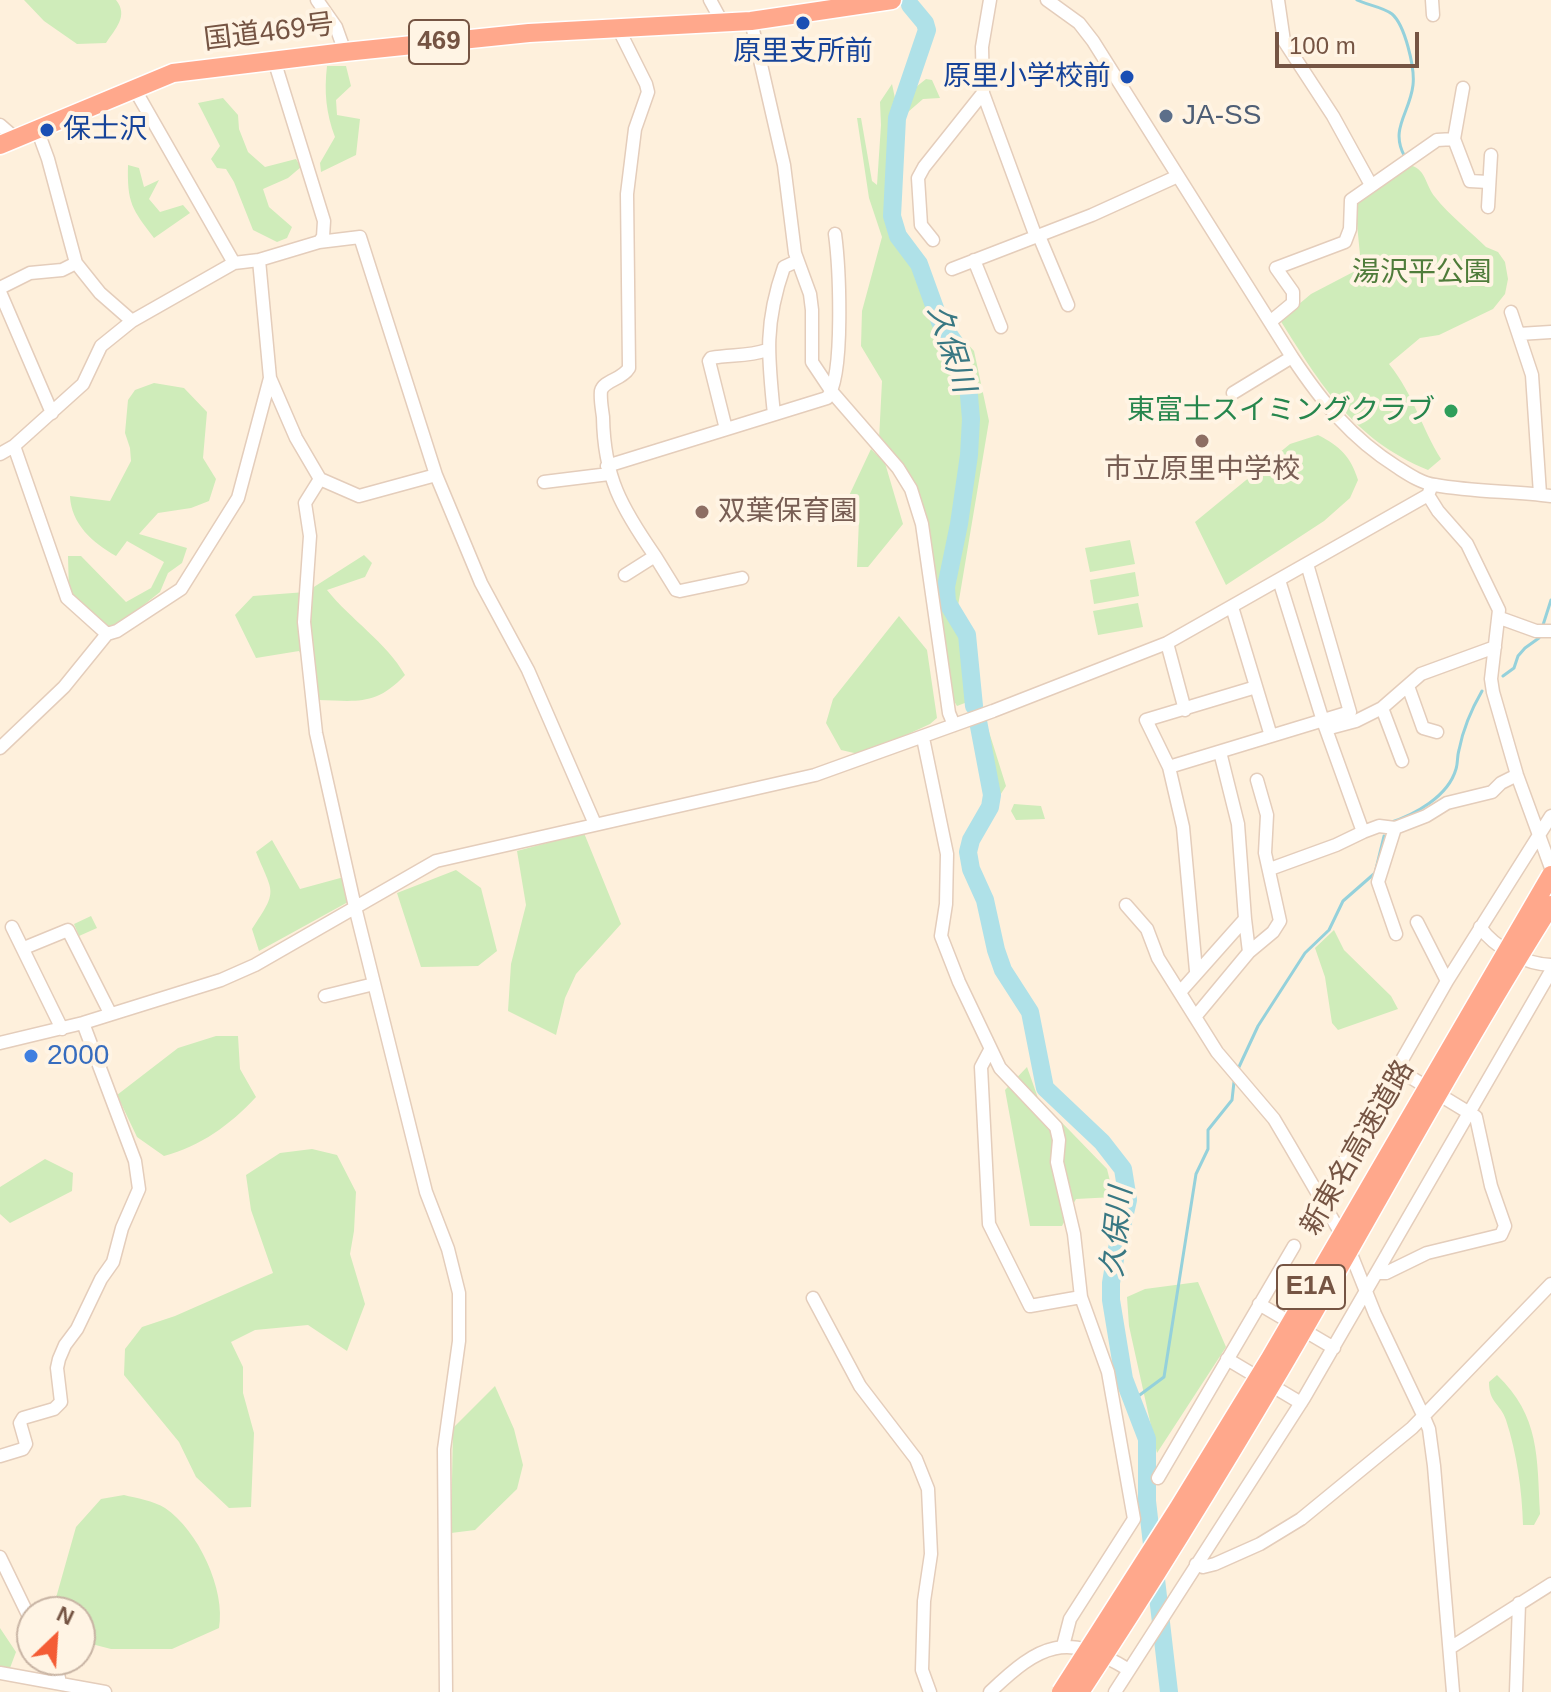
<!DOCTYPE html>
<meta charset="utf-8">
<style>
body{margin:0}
#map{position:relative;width:1551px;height:1692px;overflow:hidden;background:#fef0dc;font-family:Arial,sans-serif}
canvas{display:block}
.north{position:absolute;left:16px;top:1596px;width:80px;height:80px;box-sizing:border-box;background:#fff4e4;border:2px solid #c8b4a4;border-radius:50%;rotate:25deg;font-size:22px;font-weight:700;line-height:32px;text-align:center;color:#755443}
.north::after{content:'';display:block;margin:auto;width:28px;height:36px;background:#f45c35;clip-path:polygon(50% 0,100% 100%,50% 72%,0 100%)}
.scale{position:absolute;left:1275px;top:32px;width:144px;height:36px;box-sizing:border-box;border:4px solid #755443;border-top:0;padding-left:10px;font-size:24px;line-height:28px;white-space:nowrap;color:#755443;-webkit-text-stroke:6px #fff4e4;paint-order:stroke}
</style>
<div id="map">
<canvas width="1551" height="1692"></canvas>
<div class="north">N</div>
<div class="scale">100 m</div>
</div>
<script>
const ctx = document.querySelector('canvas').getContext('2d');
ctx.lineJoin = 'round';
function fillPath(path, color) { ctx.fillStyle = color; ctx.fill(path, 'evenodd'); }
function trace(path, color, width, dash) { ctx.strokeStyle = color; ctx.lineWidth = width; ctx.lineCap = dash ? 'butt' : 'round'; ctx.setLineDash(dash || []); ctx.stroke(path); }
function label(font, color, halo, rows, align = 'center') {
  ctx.font = font + ' Arial,"Noto Sans JP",sans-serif'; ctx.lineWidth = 8; ctx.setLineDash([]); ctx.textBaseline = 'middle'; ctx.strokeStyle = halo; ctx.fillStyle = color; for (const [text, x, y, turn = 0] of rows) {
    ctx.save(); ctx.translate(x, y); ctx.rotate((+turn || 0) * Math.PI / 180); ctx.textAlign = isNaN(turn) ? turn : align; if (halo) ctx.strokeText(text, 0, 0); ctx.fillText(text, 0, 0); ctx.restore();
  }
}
const green = new Path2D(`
 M24,0H116C129,16 115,29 106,43L77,44L44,21Z
 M327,66H346L351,86L336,100L337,115L360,119L356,155L321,172L320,163L335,137C326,113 324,92 327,66Z
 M926,79L932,80L940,98L923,99L893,125L887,208L900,232L923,259L938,311L974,351L989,421L958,606L971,635L978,698L957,706L952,698L927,522L879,440L882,381L861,346L862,311L882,237L869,198L857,118H861L872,181L877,185L881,125L880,102L892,84L896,103Z
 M223,98L238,115L239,129L248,152L265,167L296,159L301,167L288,178L263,189L269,207L292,227L287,238L277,242L253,230L234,182L226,169L217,168L211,159L220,146L198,103Z
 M128,165L139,168L144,187L159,180L149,199L160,212L183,205L190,213L154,238C132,209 127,203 128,165Z
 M1408,165C1426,167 1425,185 1435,197C1449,215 1470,231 1486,247L1498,252L1505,262L1508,279L1505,294L1493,309L1439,335L1420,338L1389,364C1414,395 1421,427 1441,459L1428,470C1353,439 1321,385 1280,320L1311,294L1357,270L1360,255L1355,203Z
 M154,383L184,388L207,412L203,458L216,479L209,501L191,508L158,513L139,534L187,548L182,563L168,573L160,592L121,623L105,629L69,593L68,556H81L126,602L151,588L164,562L127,541L116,556C93,543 71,524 70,496L110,501L131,461L130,448L125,433L128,400L135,390Z
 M1318,435C1340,446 1351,457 1358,480L1350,498L1324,521L1226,585L1195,522L1290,444Z
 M871,449L885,463L903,524L868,567H857L859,519L847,500Z
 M1130,540L1135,564L1090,572L1085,548Z
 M364,555L372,563L365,577L327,590C351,620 386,642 405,675C376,706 357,701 318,700L310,671L299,651L256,658L235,615L253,596L306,592Z
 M1135,572L1139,596L1094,604L1090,580Z
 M1138,603L1143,627L1098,635L1093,611Z
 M899,616L927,650L937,718L930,724L863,755L841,750L826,723L833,699Z
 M985,719L1006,786L995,803L976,724Z
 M1014,804L1041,806L1045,819L1016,820L1011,811Z
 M584,833L621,924L576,974L565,998L556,1035L508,1011L511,964L526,905L517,851Z
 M272,840L300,889L344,877L348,902L259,951L252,929C279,889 273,894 256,852Z
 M456,870L481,888L497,951L478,966L421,967L397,893Z
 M91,916L97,928L79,936L74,924Z
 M1334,930L1344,950L1391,996L1398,1009L1338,1030L1332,1023L1325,977L1315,948Z
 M216,1036H238L240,1069L256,1097C230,1125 201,1146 164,1156L137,1137L117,1095L178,1048Z
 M1027,1067L1038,1098L1107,1169L1114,1197L1076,1199L1062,1226H1030L1005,1090Z
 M312,1149L337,1155L356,1192L354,1231L350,1254L365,1304L347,1351L308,1325L255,1330L231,1342L243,1367V1393L254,1433L251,1507L229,1508L196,1477L179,1442L124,1375L125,1349L142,1327L175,1316L273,1273L251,1210L246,1175L280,1153Z
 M45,1159L73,1173L72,1191L10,1223L0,1214V1187Z
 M1198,1282L1226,1347L1157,1453L1129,1326L1127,1297L1145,1289Z
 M1497,1375C1540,1416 1537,1457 1540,1514L1534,1525H1523C1522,1490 1517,1454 1506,1420C1500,1403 1489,1403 1489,1382Z
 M495,1386L514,1429L523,1465L517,1489L475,1530L451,1533L453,1428Z
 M124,1495C136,1498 154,1501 165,1508C198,1530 226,1590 219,1628L172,1649H111L80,1641V1612H52L76,1527L101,1499Z
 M0,1628L16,1652L10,1668L0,1666Z`);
const stream = new Path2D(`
 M1357,0C1367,5 1383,7 1392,14C1405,25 1415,68 1413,85C1410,113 1389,129 1405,157
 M1543,625L1551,600
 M1503,676L1514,668L1518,656L1525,648L1539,638
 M1389,823C1414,815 1448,797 1456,769C1458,763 1457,756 1459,750C1463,729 1471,710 1482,691
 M1238,1069L1258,1026L1305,953L1329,930L1343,901L1375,873L1384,836
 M1133,1400L1164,1377L1196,1174L1208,1149V1130L1232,1100L1234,1082`);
const river = new Path2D(`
 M910,5L925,23L927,30L897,118L892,216L898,236L919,264L940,322L956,345L968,384L971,419L969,455L959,524L946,587L947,602L967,635L974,706
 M978,721L992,795L990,807L971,840L968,852L971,869L985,900L996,950L1003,970L1030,1012L1045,1088L1102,1142L1123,1169L1128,1200L1116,1253L1111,1283V1300L1124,1379L1147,1439V1501L1169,1692`);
const minor = new Path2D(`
 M317,0L336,27L345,52
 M710,0L722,22
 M1047,0L1079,23L1093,41L1292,357C1322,402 1351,438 1397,467C1408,474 1421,483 1435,485C1473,492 1513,491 1551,496
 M1278,0L1284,41L1333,116L1371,185
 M1432,0L1433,15
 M751,21L784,165L795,253L810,294L812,310V362L832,392L898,468L911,489L922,524L949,713L954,725
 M618,28L646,84L648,92L635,129L627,194L629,368C622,380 604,380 601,391C600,399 602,409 603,417C604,477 621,507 655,556L625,575
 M134,88L234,263
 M1463,88L1454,139L1470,181L1488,182
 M983,93L1036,237
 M0,125L15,138
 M37,129L48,159L76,263L100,293L132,321L234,263L259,260L319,242L323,237L324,221L274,60
 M1488,207L1491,155
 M1039,236L1068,305
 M933,240L921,225L918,178L924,167L983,93L982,47L990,0
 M319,242L360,237L436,475L481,583L528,670L595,824
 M974,260L1001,327
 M952,269L1092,215L1178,176
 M0,288L30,273L62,270L76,263
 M0,292L52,413
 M1511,312L1532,375L1540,494
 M1270,322L1293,303V292L1276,268L1345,242L1350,229L1351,200L1437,140L1454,139
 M1519,334L1551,332
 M270,378L296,438L320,479L305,503L310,536L304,622L316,733L355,907L426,1192L448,1249L459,1293V1341L444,1449L446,1692
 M1233,393L1292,357
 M774,414C768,357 764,324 784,267L797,261
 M726,429L709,361L711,358C731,354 747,357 767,350
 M14,446L67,598L107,634
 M0,454L14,446L83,384L101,346L132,321
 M607,466L827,398C845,377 839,264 835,234
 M320,479L359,496L436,475
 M544,482L609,474
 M1428,495L1438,511L1467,544L1499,610L1491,679L1493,692L1517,775L1551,868
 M655,556L676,590L680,591L742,578
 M1279,580L1323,721L1363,832L1379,826L1395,828
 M1232,607L1271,736
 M1500,618L1536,631H1551
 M1167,643L1185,710
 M1408,686L1423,728L1437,732
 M1382,708L1402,761
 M1326,729L1356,721L1382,708L1421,674L1495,647
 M923,738L947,854L946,904L941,936L959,982L1000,1068L1056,1127L1059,1140L1057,1162L1074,1234L1081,1297
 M0,748L64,687L107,634L117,631L181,589L238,498L270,378L259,260
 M1169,767L1350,712L1307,564
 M1270,869L1336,845L1363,832
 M1126,905L1147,929L1158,958L1217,1052L1274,1119L1290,1146L1347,1244L1375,1314L1423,1415L1429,1429L1434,1466L1453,1692
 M1417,922L1447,981
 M12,927L62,1029
 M1480,927C1495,948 1525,964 1551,965
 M1396,934L1378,882L1395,828L1426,816L1447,803L1492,792L1501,783L1517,775
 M24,948L68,930L110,1013
 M1249,952L1273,932L1280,921L1265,853L1267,815L1257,780
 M1196,971L1183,827L1169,767L1146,720L1256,687
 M1181,991L1245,919L1238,824L1220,752
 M325,996L374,984
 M1195,1017L1249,952L1245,919
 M0,1043L83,1023L221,980L255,965L436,861L815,775L993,711L1167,643L1428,495L1432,485
 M990,1050L981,1067L989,1224L1030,1306L1081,1297L1108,1372L1134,1519L1070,1619L1063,1646
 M1322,1200L1447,981L1551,816
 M1377,1273H1386L1427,1253L1501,1235L1505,1226L1491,1186L1476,1117L1397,1069
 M813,1298L860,1386L916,1459L928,1489L931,1554L924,1601L922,1670L930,1692
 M1259,1304L1334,1348
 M1227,1359L1301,1403
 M0,1456L23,1449L26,1444L20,1423L23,1418L54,1409L61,1402L57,1368L59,1359L65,1345L77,1329L101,1279L113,1262L122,1228L139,1189L135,1161L83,1023
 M1158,1478L1294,1246
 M0,1557L32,1623
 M1196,1564L1203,1567L1215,1564L1260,1544L1301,1519L1412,1428L1551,1284
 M1450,1648L1551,1584
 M55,1660L60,1683
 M0,1673L105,1692
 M990,1692C1040,1644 1066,1631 1129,1670
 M1115,1692L1304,1398L1551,971
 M1516,1692L1519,1603`);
const highway = new Path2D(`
 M0,145L173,73L345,52L529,33L751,21L892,0`);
const highwayBridge = new Path2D(`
 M1061,1692L1179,1507L1269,1360L1551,875
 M1080,1692C1150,1586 1217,1477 1282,1367C1372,1213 1456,1056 1551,905`);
const markers = [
 [803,23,8,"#1a4fb4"],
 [1127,77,8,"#1a4fb4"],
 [1166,116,8,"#5c6f8a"],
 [47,130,8,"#1a4fb4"],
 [1451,411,8,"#2e9e5b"],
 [1202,441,8,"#8d6e63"],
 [702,512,8,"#8d6e63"],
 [31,1056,8,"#3f7fe0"]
];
const shields = [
 [439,42,60],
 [1311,1287,68]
];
const shieldNames = [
 ["469",439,42],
 ["E1A",1311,1287]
];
const streetNames = [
 ["国道469号",269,33,-7],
 ["新東名高速道路",1358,1148,-60]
];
const transitNames = [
 ["原里支所前",803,52],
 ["原里小学校前",1111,77,"right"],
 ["保士沢",63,130,"left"]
];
const serviceNames = [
 ["JA-SS",1182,116]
];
const parkNames = [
 ["湯沢平公園",1422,273]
];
const leisureNames = [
 ["東富士スイミングクラブ",1435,411]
];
const educationNames = [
 ["市立原里中学校",1202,470],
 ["双葉保育園",718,512,"left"]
];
const shopNames = [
 ["2000",47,1056]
];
const waterNames = [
 ["久保川",950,349,72],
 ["久保川",1118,1232,-84]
];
fillPath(green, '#cfecba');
trace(stream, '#95d1db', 3);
trace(river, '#afe1e8', 18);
trace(minor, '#e4cdbb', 15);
trace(highway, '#fff', 21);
trace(minor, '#fff', 12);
trace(highway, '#ffa88c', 18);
trace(highwayBridge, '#fff', 21, []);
trace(highwayBridge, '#ffa88c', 18);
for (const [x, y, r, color] of markers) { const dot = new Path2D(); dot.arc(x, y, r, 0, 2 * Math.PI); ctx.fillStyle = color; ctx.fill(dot); trace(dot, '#fff4e4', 3); }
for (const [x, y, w] of shields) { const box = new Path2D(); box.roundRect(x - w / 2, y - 22, w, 44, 6); ctx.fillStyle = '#fff4e4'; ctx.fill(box); trace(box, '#755443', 2); }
label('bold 26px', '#755443', null, shieldNames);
label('28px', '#755443', '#fff4e4', streetNames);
label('28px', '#164399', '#fff4e4', transitNames);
label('28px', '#4e5e75', '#fff4e4', serviceNames, 'left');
label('28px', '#4f7c3a', '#fff4e4', parkNames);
label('28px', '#27864d', '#fff4e4', leisureNames, 'right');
label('28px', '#785e54', '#fff4e4', educationNames);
label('28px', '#366cbe', '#fff4e4', shopNames, 'left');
label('italic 30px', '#397883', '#fff4e4', waterNames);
</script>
